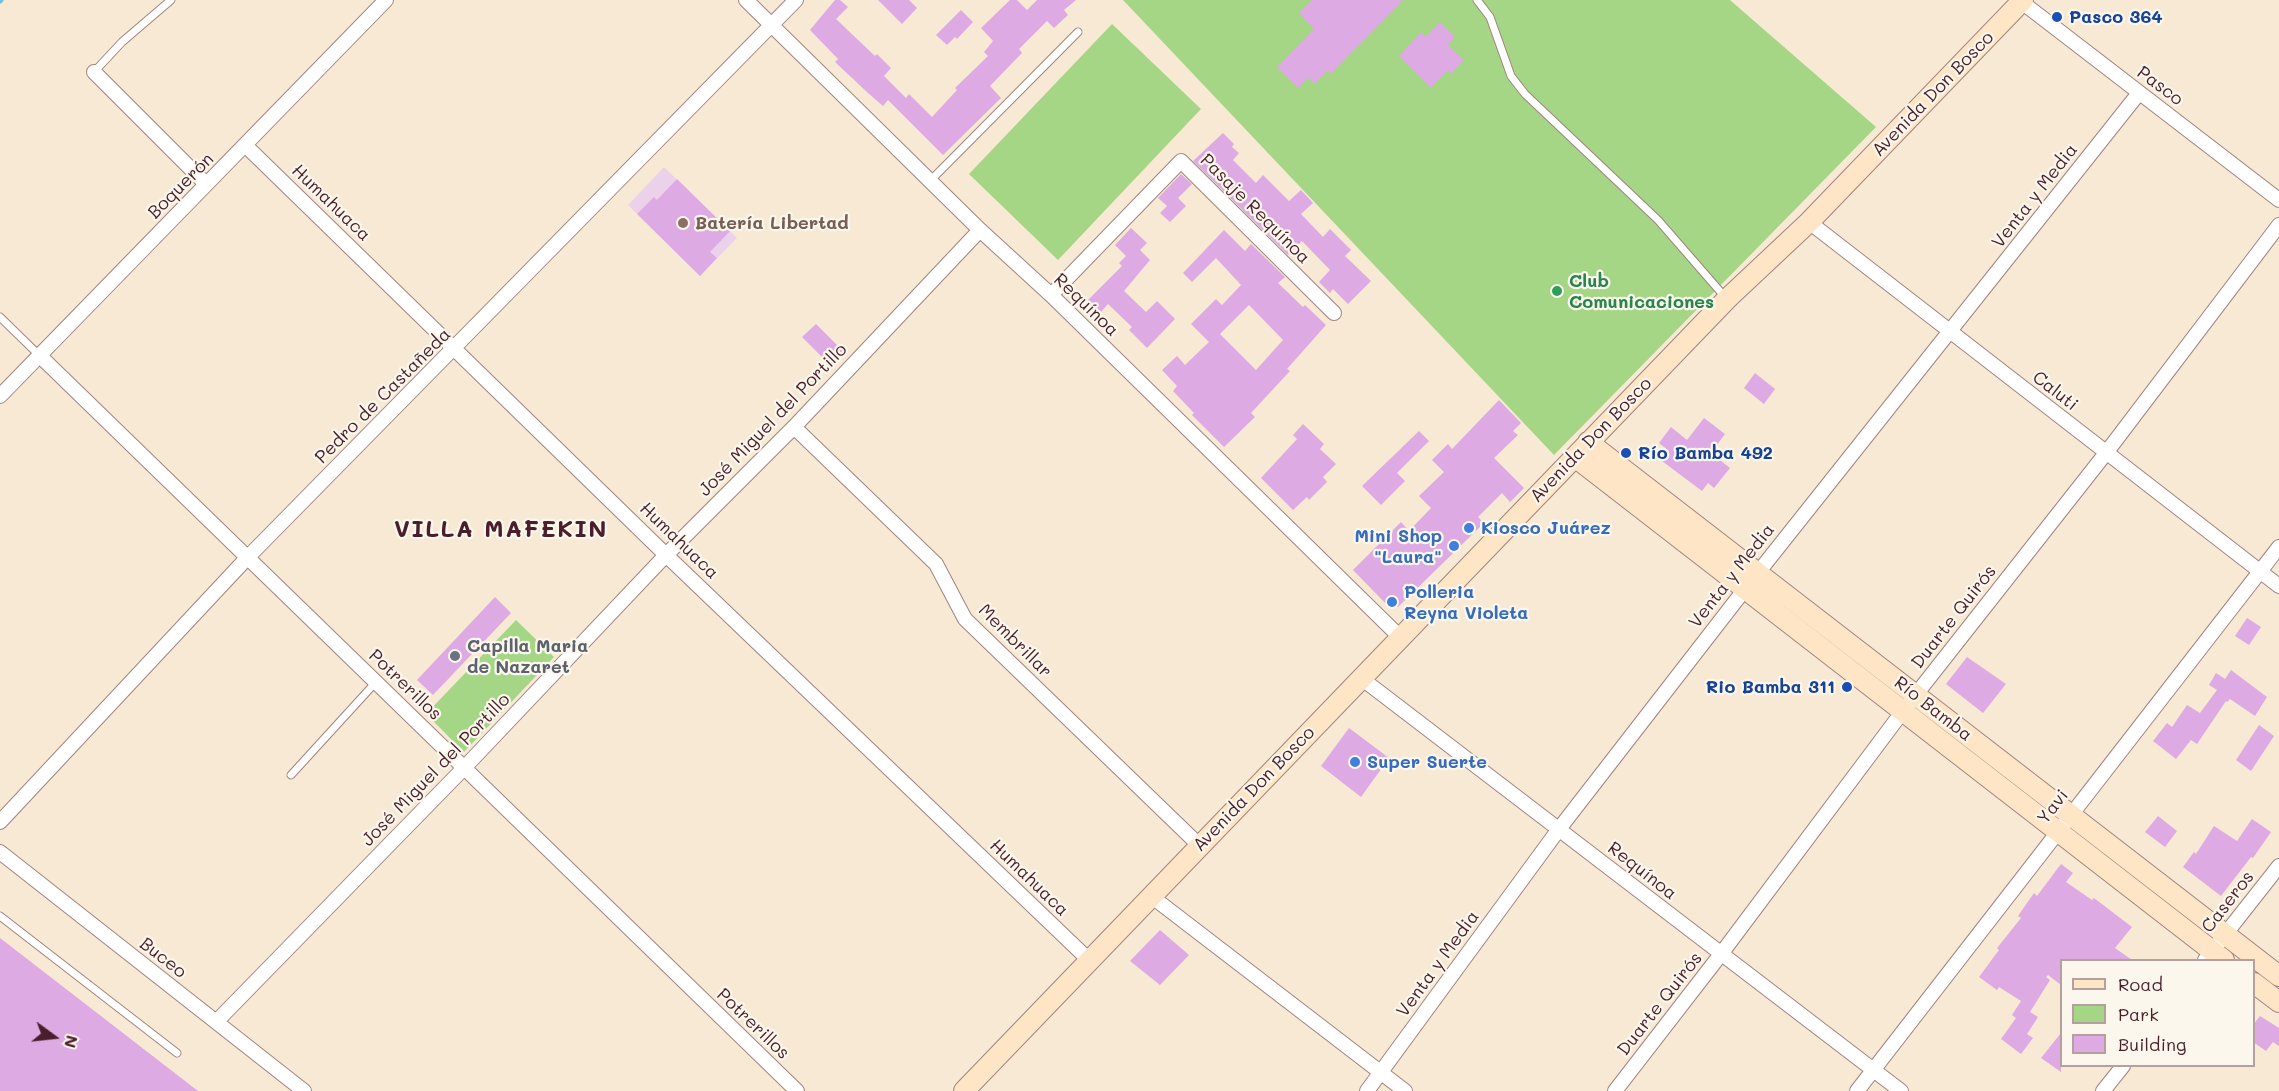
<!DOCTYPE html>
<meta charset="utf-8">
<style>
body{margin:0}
#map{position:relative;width:2279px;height:1091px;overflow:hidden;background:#f8e9d5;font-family:Mali,sans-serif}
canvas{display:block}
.legend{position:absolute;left:2060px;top:959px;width:195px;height:108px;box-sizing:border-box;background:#fbf7ec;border:2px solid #b4a19f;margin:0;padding:8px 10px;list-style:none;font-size:18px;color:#4a1f2b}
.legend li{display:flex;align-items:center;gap:12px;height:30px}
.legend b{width:30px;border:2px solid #b4a19f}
.north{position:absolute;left:24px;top:1007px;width:60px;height:60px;-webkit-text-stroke:4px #fbf7ec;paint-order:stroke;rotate:105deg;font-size:16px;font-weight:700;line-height:24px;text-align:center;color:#4a1f2b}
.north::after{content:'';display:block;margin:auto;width:21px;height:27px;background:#4a1f2b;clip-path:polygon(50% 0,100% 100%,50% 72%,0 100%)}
</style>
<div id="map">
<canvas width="2279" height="1091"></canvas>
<ul class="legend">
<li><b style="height:8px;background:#fde5c5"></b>Road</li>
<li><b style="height:16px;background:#a5d685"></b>Park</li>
<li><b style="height:16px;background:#ddaae3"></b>Building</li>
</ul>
<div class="north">N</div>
</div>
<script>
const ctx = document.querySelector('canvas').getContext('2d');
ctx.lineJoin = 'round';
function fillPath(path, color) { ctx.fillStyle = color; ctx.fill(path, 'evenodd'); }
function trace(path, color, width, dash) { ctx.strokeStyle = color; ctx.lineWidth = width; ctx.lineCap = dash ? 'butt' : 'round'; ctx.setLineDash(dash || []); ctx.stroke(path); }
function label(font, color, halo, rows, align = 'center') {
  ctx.font = font + ' Mali,sans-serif'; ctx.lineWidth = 4.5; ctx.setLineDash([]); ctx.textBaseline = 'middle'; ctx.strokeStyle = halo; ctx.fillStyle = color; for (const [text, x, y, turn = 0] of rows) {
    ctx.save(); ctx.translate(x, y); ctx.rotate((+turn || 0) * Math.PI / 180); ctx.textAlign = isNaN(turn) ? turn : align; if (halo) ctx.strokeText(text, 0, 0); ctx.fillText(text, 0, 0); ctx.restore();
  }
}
const built = new Path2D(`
 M664,167L737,238L700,276L628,205Z`);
const green = new Path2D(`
 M1123,0H1730L1876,127L1554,455Z
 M1112,24L1201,109L1058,260L969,174Z
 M516,620L554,657L464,752L426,714Z`);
const stream = new Path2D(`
 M0,1L1,0`);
const building = new Path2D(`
 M835,0H840L848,7L836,19L875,56L877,54L891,68L884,76L906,98L909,94L932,117L957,90L955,88L988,56L984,52L993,41L981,28L1010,0H1017L1027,10L1037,0H1076L1064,10L1068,15L1054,28L1047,21L1019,49L1022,53L990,86L1001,98L943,155L888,100L883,106L868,93L835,62L838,59L810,30Z
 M878,0H909L917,8L902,24Z
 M1312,0H1403L1331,74L1327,71L1315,84L1308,78L1298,88L1277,67L1314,29L1299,13Z
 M961,10L973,22L957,39L955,37L947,45L936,35Z
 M1440,22L1455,37L1448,45L1464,60L1451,74L1448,70L1431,88L1399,56L1421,32L1426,37Z
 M1223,133L1234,144L1232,147L1239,153L1233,160L1256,183L1263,175L1289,201L1301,190L1313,203L1301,214L1323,237L1330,229L1351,250L1345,256L1371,281L1348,304L1333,289L1330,293L1319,282L1330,270L1302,241L1288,255L1193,161Z
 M1181,174L1192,184L1178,198L1186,206L1170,222L1160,213L1167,206L1158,198Z
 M677,179L730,231L710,252L717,258L700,276L637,214L654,197L657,200Z
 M1131,228L1147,243L1140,250L1150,260L1124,291L1146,312L1157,301L1175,319L1147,348L1129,330L1132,327L1108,304L1101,312L1088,300L1122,266L1119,263L1126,256L1115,245Z
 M1224,230L1245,251L1251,244L1285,277L1278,283L1303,307L1305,305L1326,325L1287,369L1290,371L1251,413L1255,417L1224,447L1192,415L1194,413L1173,391L1177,386L1162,370L1177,356L1185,365L1209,342L1191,324L1216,299L1222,305L1241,285L1216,258L1192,282L1183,273ZM1249,305L1283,340L1256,370L1220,334Z
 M816,324L843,351L830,365L802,337Z
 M1755,373L1775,389L1764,404L1744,388Z
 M1499,400L1521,423L1513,431L1518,435L1494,458L1524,488L1510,502L1502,493L1478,517L1484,523L1398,607H1389L1353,570L1401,522L1409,531L1431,508L1419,496L1444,472L1432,460L1448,444L1452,449Z
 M1704,418L1725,434L1711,453L1730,468L1714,488L1708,483L1702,491L1662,461L1669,451L1659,443L1671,427L1687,440Z
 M1303,424L1324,444L1320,449L1336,464L1323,477L1327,482L1309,500L1307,497L1293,510L1261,478L1297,439L1293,435Z
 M1419,431L1429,441L1397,473L1405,481L1381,505L1362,486Z
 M495,597L511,613L433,695L417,680Z
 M2247,618L2261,627L2249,645L2235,636Z
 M1967,657L2006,684L1983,713L1946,684Z
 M2231,670L2267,697L2255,716L2230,699L2227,702L2226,701L2197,744L2191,740L2176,759L2153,741L2167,723L2172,727L2187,705L2200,713L2217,690L2209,685L2216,673L2225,679Z
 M2259,725L2274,736L2251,771L2236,760Z
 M1349,728L1389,758L1361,797L1321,766Z
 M2158,816L2177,831L2165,847L2145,832Z
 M2252,819L2271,832L2253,858L2251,857L2221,896L2183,867L2194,852L2196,854L2214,826L2237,841Z
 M2061,864L2073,873L2066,882L2092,900L2094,898L2132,927L2115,948L2132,960H2061V985L2048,975L2046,977L2050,980L2030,1012L2038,1017L2027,1034L2033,1038L2021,1054L2001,1039L2016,1018L2012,1015L2021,1001L1999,987L1997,990L1979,977L1999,950L1997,948L2021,918L2018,916L2034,893L2037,896Z
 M1160,930L1189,955L1160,985L1130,961Z
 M0,938L198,1091H0Z
 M2260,1016L2279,1028V1046L2273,1042L2266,1051L2253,1042V1025Z
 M2061,1033V1072L2041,1058Z`);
const lane = new Path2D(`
 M1477,0L1490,17L1511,76L1525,94L1658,220L1725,297
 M94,72L122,42L171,0
 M931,180L1078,32
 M0,317L40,356
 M291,775L376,682
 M0,916L177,1053`);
const street = new Path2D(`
 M746,0L980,230L1051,295L1400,637
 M2019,0L2279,200
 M94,72L206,184
 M246,146L666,555L1089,960
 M1809,222L2279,586
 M1051,295L1181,161L1334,313
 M40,356L797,1091
 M0,396L386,0
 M794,427L936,564L965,619L1200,846
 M1361,678L1901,1091
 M0,822L247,558L796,0
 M0,852L304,1091
 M1151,896L1405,1091
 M2205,960L2279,866
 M216,1022L464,768L666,555L794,427L980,230
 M1367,1091L1559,829L1745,589L2139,93
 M1615,1091L1721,954L1903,711L2106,453L2279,225
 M1857,1091L2279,547
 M2103,1091L2123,1066`);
const secondary = new Path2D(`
 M1588,442L2279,976
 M1575,457L2224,960
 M2254,983L2279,1002
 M964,1091L1727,299L1809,222L2023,0`);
const markers = [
 [2057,17,6,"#1a4fb4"],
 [683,223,6,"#8d6e63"],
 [1557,291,6,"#2e9e5b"],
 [1626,453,6,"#1a4fb4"],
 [1469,528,6,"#3f7fe0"],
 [1454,546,6,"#3f7fe0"],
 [1392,602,6,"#3f7fe0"],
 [455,656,6,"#6b7280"],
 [1847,687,6,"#1a4fb4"],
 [1355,762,6,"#3f7fe0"]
];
const transitNames = [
 ["Pasco 364",2069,17],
 ["Río Bamba 492",1638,453],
 ["Rio Bamba 311",1835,687,"right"]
];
const streetNames = [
 ["Pasco",2160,86,37],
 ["Avenida Don Bosco",1933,94,-46],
 ["Boquerón",181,186,-45],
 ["Venta y Media",2035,196,-52],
 ["Humahuaca",331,203,44],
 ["Pasaje Requínoa",1255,209,45],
 ["Requínoa",1086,305,44],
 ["Caluti",2055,391,38],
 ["Pedro de Castañeda",383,396,-45],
 ["José Miguel del Portillo",773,420,-46],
 ["Avenida Don Bosco",1591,440,-46],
 ["Humahuaca",679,541,44],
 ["Venta y Media",1732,576,-52],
 ["Duarte Quirós",1954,617,-52],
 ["Membrillar",1015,641,45],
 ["Potrerillos",405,685,44],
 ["Río Bamba",1933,709,38],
 ["José Miguel del Portillo",436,770,-46],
 ["Avenida Don Bosco",1254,789,-46],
 ["Yavi",2053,807,-52],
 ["Requínoa",1642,871,38],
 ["Humahuaca",1029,878,44],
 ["Caseros",2228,902,-52],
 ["Buceo",163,958,38],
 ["Venta y Media",1438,964,-54],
 ["Duarte Quirós",1660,1004,-52],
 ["Potrerillos",753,1024,44]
];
const educationNames = [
 ["Batería Libertad",695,223]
];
const leisureNames = [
 ["Club",1569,281],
 ["Comunicaciones",1569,302]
];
const shopNames = [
 ["Kiosco Juárez",1481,528],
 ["Mini Shop",1442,536,"right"],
 ["\"Laura\"",1442,557,"right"],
 ["Polleria",1404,592],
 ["Reyna Violeta",1404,613],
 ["Super Suerte",1367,762]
];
const worshipNames = [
 ["Capilla Maria",467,646],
 ["de Nazaret",467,667]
];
const districtNames = [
 ["VILLA MAFEKIN",501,530]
];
fillPath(built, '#ecd1ea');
fillPath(green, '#a5d685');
trace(stream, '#64c5e2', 5);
fillPath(building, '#ddaae3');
trace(lane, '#a18480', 9);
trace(street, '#a18480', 16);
trace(secondary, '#a18480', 22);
trace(lane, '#fff', 7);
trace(street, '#fff', 14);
trace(secondary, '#fde5c5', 20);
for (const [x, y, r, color] of markers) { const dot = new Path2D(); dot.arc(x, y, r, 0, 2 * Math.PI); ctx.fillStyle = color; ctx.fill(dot); trace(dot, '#fbf7ec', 2); }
label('bold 18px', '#164399', '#fbf7ec', transitNames, 'left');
label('18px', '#4a1f2b', '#fbf7ec', streetNames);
label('bold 18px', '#785e54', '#fbf7ec', educationNames, 'left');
label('bold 18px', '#27864d', '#fbf7ec', leisureNames, 'left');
label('bold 18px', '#366cbe', '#fbf7ec', shopNames, 'left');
label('bold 18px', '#5b616d', '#fbf7ec', worshipNames, 'left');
ctx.letterSpacing = '1.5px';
label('bold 24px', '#4a1f2b', '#fbf7ec', districtNames);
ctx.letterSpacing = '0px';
</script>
